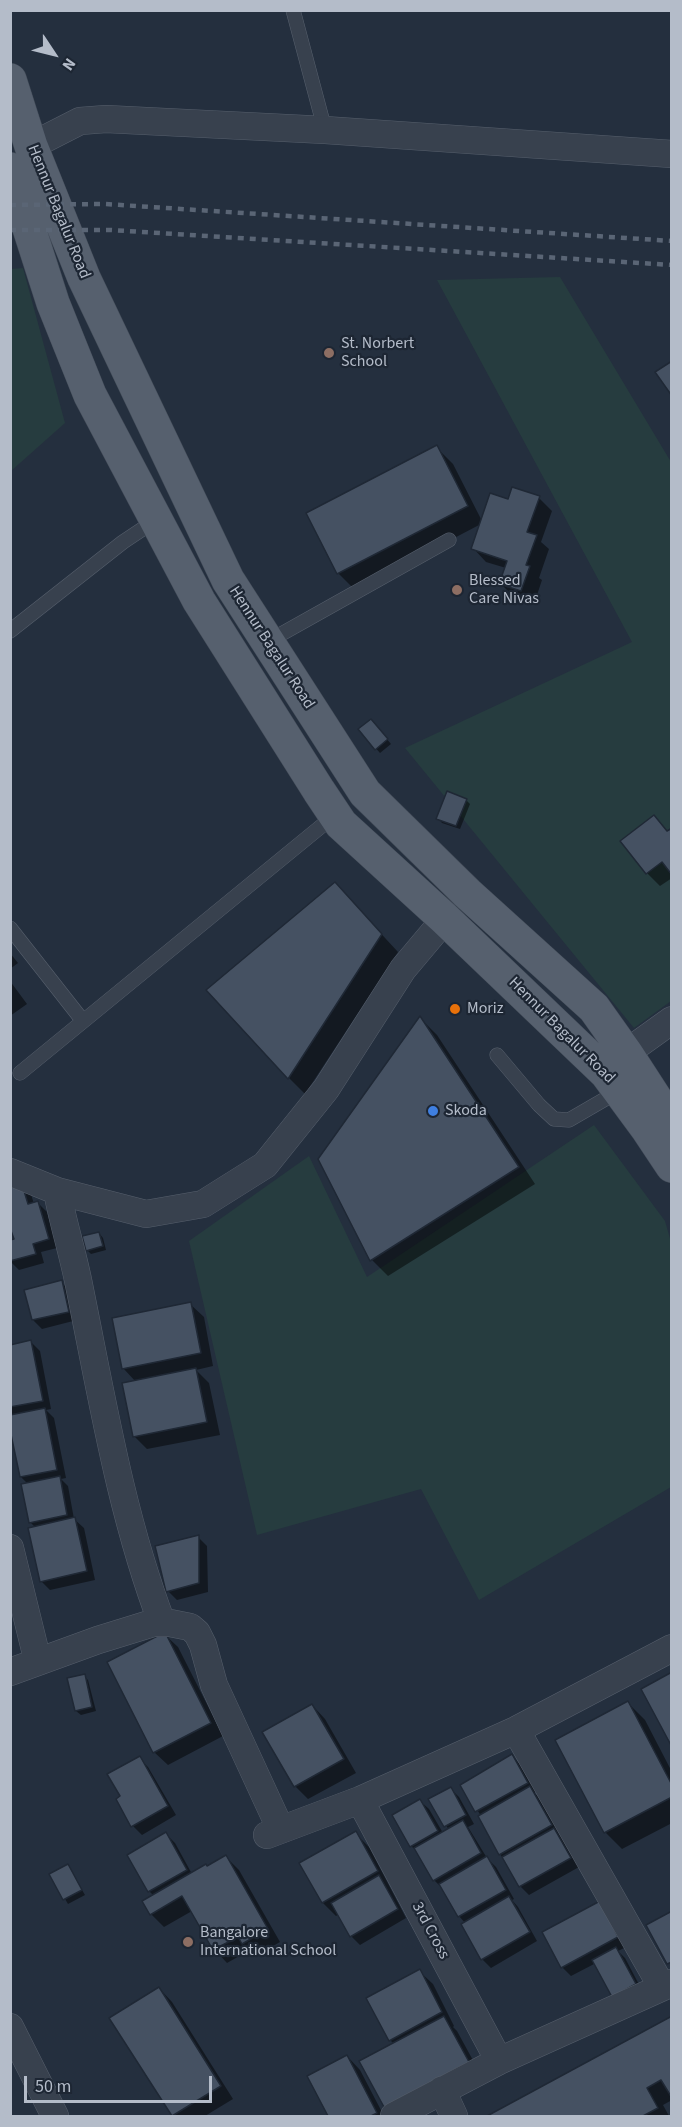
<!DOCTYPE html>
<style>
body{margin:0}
#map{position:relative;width:682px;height:2127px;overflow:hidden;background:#242f3e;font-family:"Source Sans 3",sans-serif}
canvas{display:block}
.frame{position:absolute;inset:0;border:12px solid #b4bcc9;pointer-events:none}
.north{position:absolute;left:24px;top:24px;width:60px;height:60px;-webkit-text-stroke:4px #1d2633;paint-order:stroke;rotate:125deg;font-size:16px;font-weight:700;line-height:24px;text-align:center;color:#b4bcc9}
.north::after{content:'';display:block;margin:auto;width:21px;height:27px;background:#b4bcc9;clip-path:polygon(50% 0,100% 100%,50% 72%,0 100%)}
.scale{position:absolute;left:24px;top:2076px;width:188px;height:27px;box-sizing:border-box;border:3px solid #b4bcc9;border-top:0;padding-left:8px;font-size:18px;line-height:21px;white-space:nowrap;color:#b4bcc9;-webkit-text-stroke:4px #1d2633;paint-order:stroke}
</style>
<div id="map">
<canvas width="682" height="2127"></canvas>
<div class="frame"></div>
<div class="north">N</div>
<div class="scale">50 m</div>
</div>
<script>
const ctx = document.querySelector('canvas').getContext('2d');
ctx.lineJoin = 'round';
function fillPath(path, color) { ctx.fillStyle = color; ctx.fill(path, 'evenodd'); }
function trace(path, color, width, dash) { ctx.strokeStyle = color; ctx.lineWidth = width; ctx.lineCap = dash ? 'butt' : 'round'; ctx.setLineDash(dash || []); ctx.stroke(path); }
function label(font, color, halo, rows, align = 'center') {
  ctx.font = font + ' "Source Sans 3",sans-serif'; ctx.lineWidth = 4.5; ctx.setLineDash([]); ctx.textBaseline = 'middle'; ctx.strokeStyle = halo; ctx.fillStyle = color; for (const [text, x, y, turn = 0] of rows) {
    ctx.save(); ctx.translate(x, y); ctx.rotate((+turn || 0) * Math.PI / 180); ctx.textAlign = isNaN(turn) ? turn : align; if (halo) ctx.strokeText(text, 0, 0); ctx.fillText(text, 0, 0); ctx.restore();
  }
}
const green = new Path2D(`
 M23,268L65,423L11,471V269Z
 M560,277L671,462V1001L634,1028L405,748L632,642L437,280Z
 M594,1125L665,1221L671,1242V1487L479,1600L421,1489L257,1535L189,1241L309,1156L367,1277Z`);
const shadow = new Path2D(`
 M436,447L453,464L482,521L509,501L539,498L552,511L541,542L549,549L539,578L542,580L534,604L514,597L501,584L506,568L486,562L473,548L481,524L355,590L338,573Z
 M375,725L391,744L380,753L360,730Z
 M466,800L470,804L460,829L442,823L438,818Z
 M654,817L668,832L672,830V878L660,886L647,873L623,842Z
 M349,899L398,952L305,1094L289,1078Z
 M10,953L18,963L10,969Z
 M10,981L27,1004L10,1016Z
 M420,1018L437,1035L535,1184L388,1276L372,1260Z
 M10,1185L30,1191L34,1204L38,1203L47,1212L57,1248L41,1252L44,1263L19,1270L10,1261L16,1240Z
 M99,1233L103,1238L106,1250L91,1254L87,1250Z
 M61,1282L70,1291L77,1320L42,1329L33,1320Z
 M190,1304L204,1317L213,1366L196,1370L209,1383L220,1435L147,1449L134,1436L136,1382L123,1368Z
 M31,1342L40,1351L51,1409L46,1410L54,1418L66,1478L61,1479L68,1486L74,1519L84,1528L95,1580L50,1590L41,1581L36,1528L30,1522L28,1484L21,1477L10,1422V1346Z
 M198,1537L207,1546L208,1592L177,1600L168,1591Z
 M164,1634L178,1647L223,1736L168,1765L154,1752Z
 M84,1676L88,1680L96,1711L81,1715L76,1711Z
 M628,1703L645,1720L672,1772V1823L622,1849L605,1832Z
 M312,1705L325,1719L356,1773L308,1799L295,1786Z
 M512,1756L521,1765L536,1792L534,1793L539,1797L579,1867L529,1895L520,1886L500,1854L481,1816L462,1785Z
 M139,1758L148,1767L176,1815L142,1835L133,1826L118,1799L121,1797Z
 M450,1788L459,1797L474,1824L468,1827L487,1858L496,1867L514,1899L512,1900L518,1907L537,1941L491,1968L482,1959L465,1923L459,1916L443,1889L434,1880L420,1854L411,1846L420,1801L429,1809L443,1833L449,1830L430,1800Z
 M355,1833L369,1847L406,1918L360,1945L351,1936L339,1914L336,1916L323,1903L301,1864Z
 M166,1834L175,1843L192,1874L207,1868L226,1857L239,1870L280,1942L256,1956L250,1950L227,1963L214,1949L192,1911L164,1927L151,1914L153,1895L149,1891Z
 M68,1866L85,1895L68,1904L51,1875Z
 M599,1903L626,1947L618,1951L625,1958L644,1994L622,2005L596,1963L571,1976L562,1967Z
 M419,1971L433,1984L454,2026L453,2027L457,2031L481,2075L395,2116L385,2106L394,2044L390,2040Z
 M159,1988L172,2002L233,2099L205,2116H172L111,2018Z
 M672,2018V2100L663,2105L669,2116H490Z
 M347,2056L360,2070L384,2116H330L309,2076Z`);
const building = new Path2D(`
 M672,361V396L655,372Z
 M437,445L468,506L337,574L306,513Z
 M512,487L540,496L527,532L537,535L526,565L530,566L521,591L499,584L507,561L471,549L490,493L508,499Z
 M371,719L388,739L375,750L358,729Z
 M447,791L467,799L456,826L436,819Z
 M654,815L667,831L672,828V875L662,862L646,874L620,841Z
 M335,882L382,934L288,1079L206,990Z
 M420,1016L519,1167L370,1261L318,1159Z
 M21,1181L28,1204L38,1201L49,1239L33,1244L36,1254L10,1261V1240L14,1239L10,1228V1184Z
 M99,1232L103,1246L86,1251L82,1236Z
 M62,1280L69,1312L32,1320L24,1290Z
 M191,1302L201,1353L122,1369L112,1318Z
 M31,1340L43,1401L10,1407V1345Z
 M196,1368L207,1422L133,1437L122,1383Z
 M45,1408L57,1470L20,1477L10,1430V1415Z
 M60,1476L67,1515L29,1523L21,1484Z
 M75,1517L87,1571L40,1582L28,1528Z
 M199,1535V1583L166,1592L155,1546Z
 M165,1632L211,1723L153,1753L107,1662Z
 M672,1672V1747L641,1689Z
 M85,1674L92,1707L75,1711L67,1678Z
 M628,1701L672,1785V1797L604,1833L555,1740Z
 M312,1704L344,1759L294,1787L262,1732Z
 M512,1754L528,1783L475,1812L460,1785Z
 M140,1756L168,1806L131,1827L116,1799L120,1796L107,1774Z
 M530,1786L552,1825L499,1855L478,1816Z
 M451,1787L466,1815L444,1827L428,1799Z
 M420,1799L438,1831L410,1847L392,1815Z
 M463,1820L481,1853L433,1881L414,1848Z
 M554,1828L571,1858L519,1887L502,1857Z
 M356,1831L378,1871L322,1903L299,1863Z
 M166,1832L187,1870L148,1892L127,1855Z
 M226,1855L268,1929L242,1944L238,1937L213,1950L182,1896L150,1915L142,1901L206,1864L207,1866Z
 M487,1856L506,1890L458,1917L439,1884Z
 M68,1864L82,1890L63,1900L49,1874Z
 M379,1875L398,1909L350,1937L331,1903Z
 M509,1896L530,1932L481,1960L461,1924Z
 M600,1901L618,1937L561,1968L542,1932Z
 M672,1911V1962L667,1964L646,1925Z
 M616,1947L636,1984L612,1997L592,1960Z
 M420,1969L442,2012L389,2041L366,1998Z
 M159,1987L221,2086L172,2116L109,2018Z
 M444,2016L469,2062L384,2107L359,2061Z
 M672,2016V2098L661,2080L647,2088L658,2108L643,2116H487Z
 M347,2055L377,2113L371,2116H328L307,2076Z`);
const lane = new Path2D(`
 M293,10L325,130
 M10,631L123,542L156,520
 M267,642L449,540
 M10,928L83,1021
 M497,1055L539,1105L554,1119L569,1120L619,1091
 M20,1073L335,815`);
const street = new Path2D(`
 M31,146L80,121L106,119L325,130L672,154
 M612,1067L626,1053L672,1020
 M10,1172L57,1191L146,1214L203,1204L265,1165L326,1089L403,969L445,919
 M57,1191C63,1223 73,1254 79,1285C102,1398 121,1515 162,1623
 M10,1548L38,1662
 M10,1672L98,1640L153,1623H170L190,1627L197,1633L203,1645L214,1685L280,1828
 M516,1730L662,1987
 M360,1800L499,2061
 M267,1835L360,1800L516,1730L672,1648
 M10,2027L55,2116
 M442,2090L454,2116
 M394,2116L499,2061L672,1983`);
const primary = new Path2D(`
 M10,80L31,146L84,278L228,580L365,793L467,893L594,1008L626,1053L672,1124
 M10,169L53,303L90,395L199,601L319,791L341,824L445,919L606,1073L648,1130L672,1166`);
const rail = new Path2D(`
 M10,205L105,204L672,241
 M10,230H111L672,265`);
const markers = [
 [329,353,6,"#8d6e63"],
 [457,590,6,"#8d6e63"],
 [455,1009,6,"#e8710a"],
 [433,1111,6,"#3f7fe0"],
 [188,1942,6,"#8d6e63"]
];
const streetNames = [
 ["Hennur Bagalur Road",58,212,68],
 ["Hennur Bagalur Road",271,648,57],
 ["Hennur Bagalur Road",561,1031,45],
 ["3rd Cross",430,1931,62]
];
const poiNames = [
 ["St. Norbert",341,344],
 ["School",341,362],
 ["Blessed",469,581],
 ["Care Nivas",469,599],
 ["Moriz",467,1009],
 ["Skoda",445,1111],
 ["Bangalore",200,1933],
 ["International School",200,1951]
];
fillPath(green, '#263c3f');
fillPath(shadow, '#0007');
fillPath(building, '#455162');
trace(building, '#1f2835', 1.5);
trace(lane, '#565f6c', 15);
trace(street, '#565f6c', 28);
trace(primary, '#414a57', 34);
trace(lane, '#38414e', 14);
trace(street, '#38414e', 27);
trace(primary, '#56606e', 33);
trace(rail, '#5a6575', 4.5, [6, 6]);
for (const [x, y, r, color] of markers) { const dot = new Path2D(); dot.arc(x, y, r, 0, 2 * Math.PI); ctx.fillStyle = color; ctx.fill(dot); trace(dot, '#1d2633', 2); }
label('16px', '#b4bcc9', '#1d2633', streetNames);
label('16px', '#b4bcc9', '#1d2633', poiNames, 'left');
</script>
